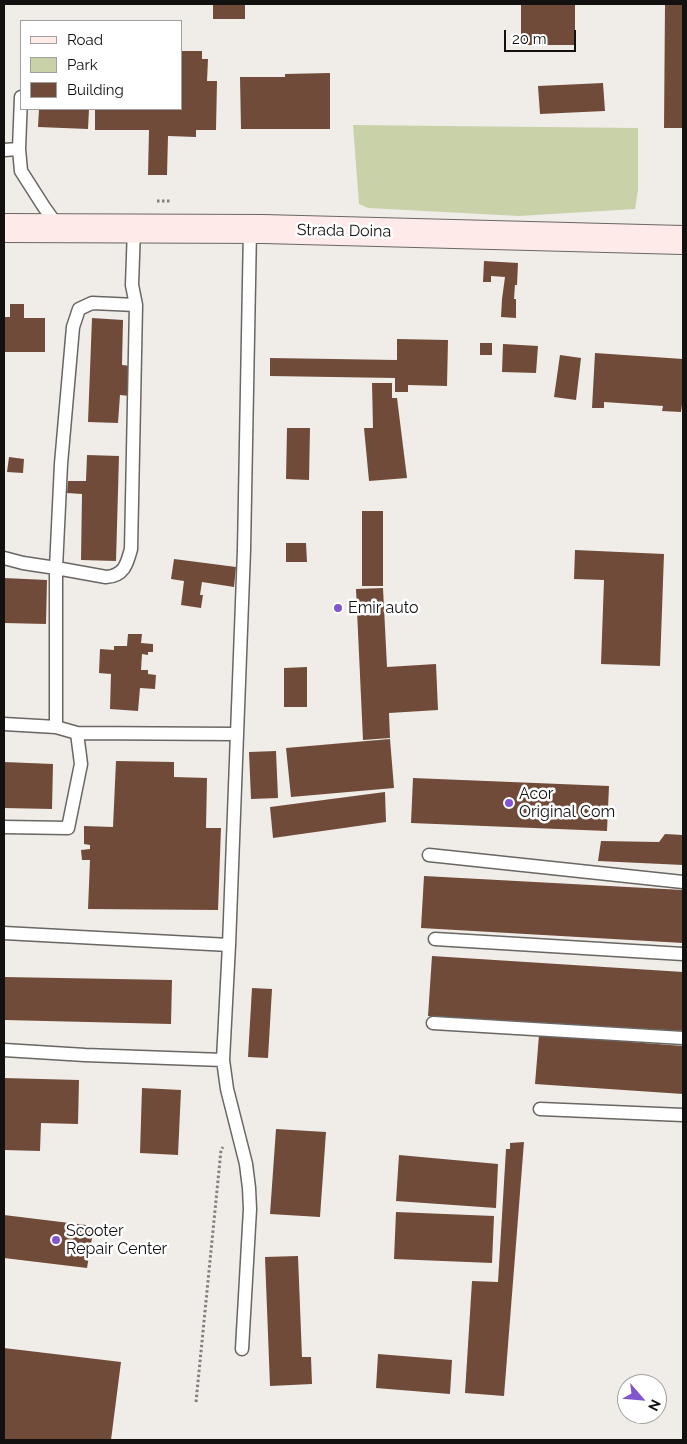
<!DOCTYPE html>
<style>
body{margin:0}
#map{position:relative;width:687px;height:1444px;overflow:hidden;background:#f0ede9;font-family:Raleway,sans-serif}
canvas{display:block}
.frame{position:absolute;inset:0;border:5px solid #121110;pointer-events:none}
.legend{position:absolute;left:20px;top:20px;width:162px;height:90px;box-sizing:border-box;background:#fff;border:1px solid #a0a09f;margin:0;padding:6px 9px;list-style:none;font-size:15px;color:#121110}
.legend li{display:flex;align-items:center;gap:10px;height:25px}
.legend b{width:25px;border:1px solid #a0a09f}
.north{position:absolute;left:617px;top:1374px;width:50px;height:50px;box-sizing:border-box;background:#fff;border:1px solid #a0a09f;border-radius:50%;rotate:117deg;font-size:14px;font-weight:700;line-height:20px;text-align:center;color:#121110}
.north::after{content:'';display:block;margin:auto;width:18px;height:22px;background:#8255ce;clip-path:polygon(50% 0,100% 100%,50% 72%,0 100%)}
.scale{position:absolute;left:504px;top:30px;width:72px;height:22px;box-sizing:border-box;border:2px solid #121110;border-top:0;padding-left:6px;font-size:15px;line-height:18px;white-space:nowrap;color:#121110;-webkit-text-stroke:4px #fff;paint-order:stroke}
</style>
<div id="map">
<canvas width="687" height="1444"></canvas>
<div class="frame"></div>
<ul class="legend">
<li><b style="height:6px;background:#fdeae9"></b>Road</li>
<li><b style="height:14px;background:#c9d1a9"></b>Park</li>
<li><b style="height:14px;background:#714b39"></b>Building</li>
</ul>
<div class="north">N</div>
<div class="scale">20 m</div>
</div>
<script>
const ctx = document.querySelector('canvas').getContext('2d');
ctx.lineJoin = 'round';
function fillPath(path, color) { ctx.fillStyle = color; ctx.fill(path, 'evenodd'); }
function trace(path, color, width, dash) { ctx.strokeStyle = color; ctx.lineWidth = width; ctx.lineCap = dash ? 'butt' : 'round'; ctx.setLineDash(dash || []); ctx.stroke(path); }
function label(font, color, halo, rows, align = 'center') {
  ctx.font = font + ' Raleway,sans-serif'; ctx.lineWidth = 5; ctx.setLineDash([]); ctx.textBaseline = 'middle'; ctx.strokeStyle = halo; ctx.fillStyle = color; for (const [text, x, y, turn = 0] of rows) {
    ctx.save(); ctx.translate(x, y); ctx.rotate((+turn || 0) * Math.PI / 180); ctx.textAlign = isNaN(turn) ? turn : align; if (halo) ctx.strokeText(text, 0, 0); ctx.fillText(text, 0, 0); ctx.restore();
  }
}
const green = new Path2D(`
 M353,125L638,128V190L635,209L519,216L368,208L359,204Z`);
const building = new Path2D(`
 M213,4H245V19H213Z
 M521,4H575V45H521Z
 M665,4H683V128H664Z
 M181,51H202V59H208L207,81H217L216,130H196V137L168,136L167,175H148L149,130H95V109H181Z
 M330,73V129H241L240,77H285V74Z
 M603,83L605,111L540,114L538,86Z
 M39,109H89L88,129L38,127Z
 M484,261L518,263L517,285H515L514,299H516V318L501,317L502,299L505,277L491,276V282H483Z
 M10,304H24V318H45V352H4V317H10Z
 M92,318L123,320L122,365L131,366L130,396L120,395L118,423L88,422Z
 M397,339L448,340L447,386L408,385V392H395V378L270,376V358L397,360Z
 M480,343H492V355H480Z
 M503,344L538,346L536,373L502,372Z
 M595,353L683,359V397L681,412L662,411L663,406L604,402V408H592Z
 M560,355L581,358L576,400L554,397Z
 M372,383H392V398H397L407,478L369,481L364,428H373Z
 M287,428H310L309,480L286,479Z
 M87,455L119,456L116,561L81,560L82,494L67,493L68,481H86Z
 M9,457L24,459L23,473L7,472Z
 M362,511H383V586H362Z
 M286,543H306L307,562H286Z
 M575,550L664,554L660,666L601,664L604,580L574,579Z
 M174,559L236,567L234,587L202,582L200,595H203L201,608L181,605L184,581L171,579Z
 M4,578L47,580L46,624L4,623Z
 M383,588L387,667L436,664L438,710L389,713L390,738L363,740L356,589Z
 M128,634H142L141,643L153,644V652H148V655L142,654L141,670H148V674L156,675L155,689L140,688L138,711L110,709L111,674L99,673L100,649L114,650V646H127Z
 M307,667V707H284V668Z
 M390,739L394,788L291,797L286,748Z
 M276,751L278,798L251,799L249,752Z
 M116,761L174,762V777L207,778L206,828H221L218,910L88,909L90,860H82L81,850L90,849V845L84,844V826L113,827Z
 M4,762L53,764L52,809L4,808Z
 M413,778L609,786L607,831L411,823Z
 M385,792L386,822L273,838L270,807Z
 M665,834L683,835V865L598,861L601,841L659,842Z
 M424,876L683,890V943L421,928Z
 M432,956L683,972V1031L428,1016Z
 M4,977L172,980L171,1024L4,1020Z
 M252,988L272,989L268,1058L248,1057Z
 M539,1035L683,1046V1094L535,1084Z
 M4,1078L79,1080L78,1124L41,1123L40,1151L4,1150Z
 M142,1088L181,1090L178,1155L140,1153Z
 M276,1129L326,1132L320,1217L270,1214Z
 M524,1142L504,1396L465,1393L472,1281L498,1282L506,1149H510V1143Z
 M399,1155L498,1164L496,1208L396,1201Z
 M396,1212L494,1216L492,1263L394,1259Z
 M4,1215L94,1226L87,1268L4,1258Z
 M298,1256L302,1357H311L312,1384L270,1386L265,1257Z
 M4,1348L121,1362L111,1440H4Z
 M378,1354L452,1360L450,1394L376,1388Z`);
const path = new Path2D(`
 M157,201H171
 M196,1402L221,1150L223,1147`);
const lane = new Path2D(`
 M21,97L19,149L21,171L44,207L59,228
 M4,150L19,149
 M134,228L132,285L136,305
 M92,303L136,305L131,549C127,564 124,576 106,577L56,568L61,464L73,327L79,309Z
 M4,558L23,563L56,568V727
 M4,724L56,727L77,733L236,734
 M4,827L68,828L81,764L77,733
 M429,855L683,882
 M4,933L229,945L223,1060L227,1089L246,1164L249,1188L250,1209L242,1349
 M435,939L683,954
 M229,945L244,550L250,229
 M433,1023L683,1038
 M4,1050L85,1055L223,1060
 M540,1109L683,1115`);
const secondary = new Path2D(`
 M4,228L263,229L683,240`);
const markers = [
 [338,608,5,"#8255ce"],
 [509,803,5,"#8255ce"],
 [56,1240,5,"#8255ce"]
];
const streetNames = [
 ["Strada Doina",344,231,1]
];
const poiNames = [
 ["Emir auto",348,608],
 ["Acor",519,794],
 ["Original Com",519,812],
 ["Scooter",66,1231],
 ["Repair Center",66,1249]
];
fillPath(green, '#c9d1a9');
fillPath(building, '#714b39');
trace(lane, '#696663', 15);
trace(secondary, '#696663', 30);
trace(path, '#82807e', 3, [2.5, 2.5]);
trace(lane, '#fff', 12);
trace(secondary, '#fdeae9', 28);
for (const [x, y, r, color] of markers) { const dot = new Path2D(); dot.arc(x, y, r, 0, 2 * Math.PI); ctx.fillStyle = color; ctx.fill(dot); trace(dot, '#fff', 2); }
label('16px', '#121110', '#fff', streetNames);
label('16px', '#121110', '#fff', poiNames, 'left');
</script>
